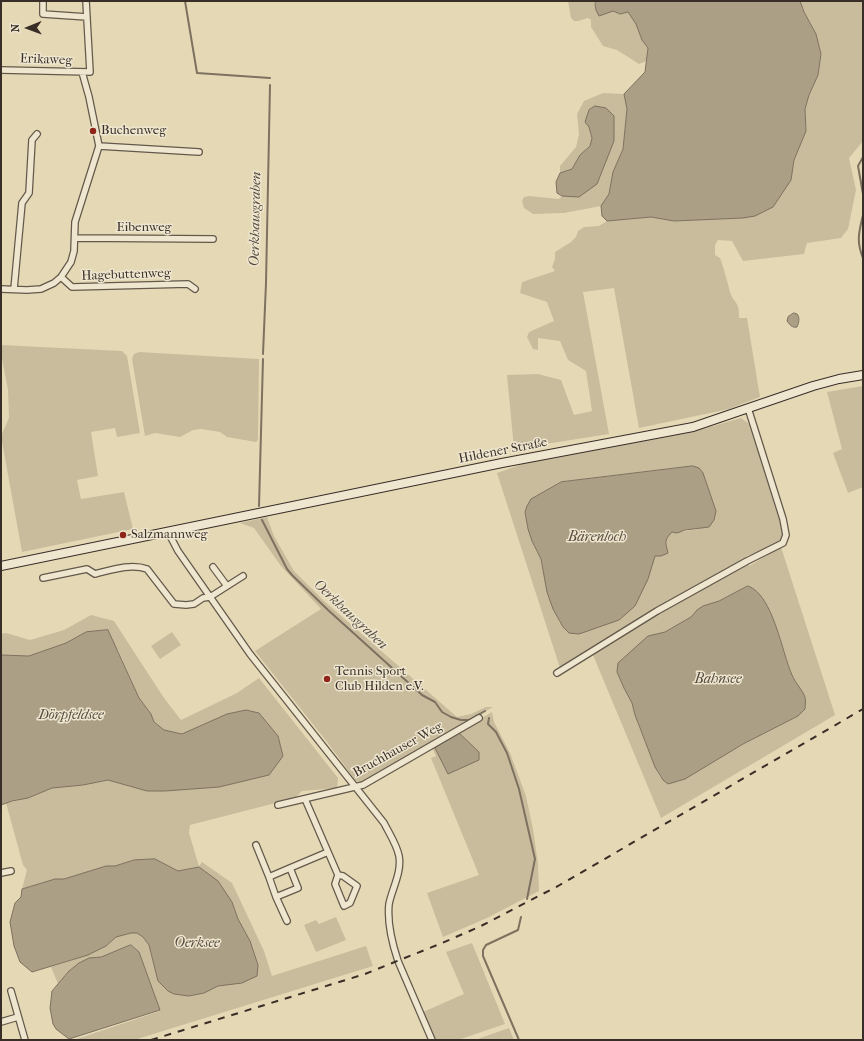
<!DOCTYPE html>
<meta charset="utf-8">
<style>
body{margin:0}
#map{position:relative;width:864px;height:1041px;overflow:hidden;background:#e5d9b5;font-family:"IM FELL French Canon",serif}
canvas{display:block}
.frame{position:absolute;inset:0;border:2px solid #392d28;pointer-events:none}
.north{position:absolute;left:8px;top:8px;width:40px;height:40px;-webkit-text-stroke:3px #eee6cf;paint-order:stroke;rotate:269deg;font-size:11px;font-weight:700;line-height:16px;text-align:center;color:#392d28}
.north::after{content:'';display:block;margin:auto;width:14px;height:18px;background:#392d28;clip-path:polygon(50% 0,100% 100%,50% 72%,0 100%)}
</style>
<div id="map">
<canvas width="864" height="1041"></canvas>
<div class="frame"></div>
<div class="north">N</div>
</div>
<script>
const ctx = document.querySelector('canvas').getContext('2d');
ctx.lineJoin = 'round';
function fillPath(path, color) { ctx.fillStyle = color; ctx.fill(path, 'evenodd'); }
function trace(path, color, width, dash) { ctx.strokeStyle = color; ctx.lineWidth = width; ctx.lineCap = dash ? 'butt' : 'round'; ctx.setLineDash(dash || []); ctx.stroke(path); }
function label(font, color, halo, rows, align = 'center') {
  ctx.font = font + ' "IM FELL French Canon",serif'; ctx.lineWidth = 3; ctx.setLineDash([]); ctx.textBaseline = 'middle'; ctx.strokeStyle = halo; ctx.fillStyle = color; for (const [text, x, y, turn = 0] of rows) {
    ctx.save(); ctx.translate(x, y); ctx.rotate((+turn || 0) * Math.PI / 180); ctx.textAlign = isNaN(turn) ? turn : align; if (halo) ctx.strokeText(text, 0, 0); ctx.fillText(text, 0, 0); ctx.restore();
  }
}
const green = new Path2D(`
 M568,1H597L595,4L596,10L613,11L620,14L628,12L636,24L642,40L648,48L647,61L639,64L617,50L603,46L591,27V20L588,18L578,21H574L571,18Z
 M800,1H863V141L849,158L856,190L848,229L841,238L807,243L804,254L743,261L732,241L718,240L715,245V255L720,258C724,269 727,280 730,292C734,304 740,301 739,318H747L760,397L729,409L639,428L614,288L583,292L609,434L514,449L507,375L538,374L561,380L574,415L592,411L586,371L568,360L560,341L538,338V350L533,349L527,337L529,332L554,321L547,302L520,293L522,282L555,271L552,267L555,259V252L571,242L576,237L578,231L584,227L599,226L607,221L651,217L674,221L743,218L791,180L794,160L806,131L805,109L809,95L818,75L821,54L816,34L804,12Z
 M603,93L624,94L627,109L623,149L613,172L609,194L601,206L564,213L533,214L524,208L522,201L524,197L529,196L559,199L562,196H566L614,141L589,127L592,138L590,146L580,155L572,169L560,173V166L576,147L579,134L577,114L584,101Z
 M1,345L122,351L127,356L140,433L117,437L115,428L91,432L98,476L77,480L81,499L124,492L133,529L22,552L1,436L9,418L8,390L1,353Z
 M139,352L259,359L258,440L256,442L227,437L220,432L201,429L193,430L180,437L155,433L145,436L132,359L134,354Z
 M863,386V487L848,493L833,453L842,449L827,392Z
 M741,418L748,423L752,434L783,532L780,541L760,551L746,556L749,566L781,547L835,715L661,818L593,655L590,651L560,668L497,473L523,464L692,432ZM693,466L699,468L703,474L716,511L699,529C690,530 680,533 672,532L667,537L665,544L667,548L661,556L655,555L635,606L567,632L559,621L543,570L541,559L532,541L528,529L525,512L536,496L561,482ZM748,586C774,594 781,654 793,677C796,684 801,691 806,698L798,716L743,744L668,784L663,780L659,775L639,727L632,703L624,688L617,672L648,636L665,632L691,617L697,610L719,601Z
 M267,517L274,536L294,571L324,601L457,717L471,714L486,707H493L362,782L356,781L327,742L255,651L321,609L281,566L254,528L240,523Z
 M91,615L114,621L164,698L181,720L237,693L259,678L338,778L337,788L302,791L295,798L190,825L189,833L199,866L202,862L232,883L264,951L272,976L366,946L373,966L134,1040H74L160,1011L139,952L131,945L101,957L89,958L79,963L69,971L58,984L51,967L88,955L106,946L116,937L131,933H137L143,937L149,945L154,965L168,991L174,994L189,996L204,993L218,986L258,965L250,941L238,919L232,902L199,867L178,871L155,859L134,860L115,866H106L64,879H55L22,889L27,870L23,865L6,803L28,798L52,788L83,785L108,780L147,791H165L219,787L236,782L283,756L278,736L259,713L246,710L227,714L182,734L164,730L154,722L151,714L139,698L118,650L86,632L66,643L29,656L1,655V634L6,633L30,640L64,630Z
 M172,632L181,645L160,659L151,646Z
 M492,712L494,722L510,753L526,796L533,829L538,864L539,891L487,918L443,937L427,893L479,875L431,758L436,756L432,748Z
 M336,917L346,940L316,952L304,925L316,920L319,924Z
 M472,943L505,1024L458,1040H435L423,1012L464,994L446,952Z
 M509,1028L514,1040H475Z`);
const water = new Path2D(`
 M597,1H800L804,12L816,34L821,54L818,75L809,95L805,109L806,131L794,160L791,180L773,207L755,216L743,218L674,221L651,217L607,221L602,216L601,206L609,194L613,172L623,149L627,109L624,94L645,72L648,48L642,40L636,24L628,12L620,14L613,11L599,16L596,10L595,4Z
 M595,106L606,108L614,116V141L597,184L579,197L562,196L557,193L556,182L560,173L572,169L580,155L590,146L592,138L589,127L585,122L589,110Z
 M794,313L797,314C800,317 799,323 797,327C792,328 790,325 787,321L788,317Z
 M693,466L699,468L703,473L716,511L714,520L709,527L685,530L677,533L672,532C663,541 666,543 668,553L661,556H655L648,579L635,606L619,620L579,634L569,633L563,627L553,609L547,592L541,559L532,541L528,529L525,512L527,506L531,499L561,482Z
 M748,586C773,594 782,653 792,675C795,683 802,689 805,697C806,700 805,706 805,709L798,716L743,744L685,779L668,784L663,780L655,767L635,715L632,703L624,688L617,672L618,663L648,636L665,632L691,617L697,610L703,606L719,601Z
 M108,630L139,698L151,714L154,722L164,730L182,734L227,714L246,710L259,713L278,736L283,756L269,775L219,787L165,791H147L108,780L83,785L52,788L28,798L12,801L1,805V655L29,656L66,643L86,632Z
 M459,733L479,752V760L448,774L435,748Z
 M155,859L178,871L199,867L218,881L232,902L238,919L250,941L258,965L257,976L242,983L218,986L204,993L189,996L174,994L168,991L158,981L149,945L143,937L137,933H131L116,937L106,946L88,955L32,972L20,962L14,946L10,922L15,903L21,897L22,889L55,879H64L106,866H115L134,860Z
 M131,945L139,952L160,1010L69,1039L56,1029L53,1024L50,1008L52,991L69,971L79,963L89,958L101,957Z`);
const stream = new Path2D(`
 M185,1L197,73L270,78
 M863,157L858,166L863,194
 M863,215C859,232 856,241 863,258
 M263,354L266,283L270,85
 M259,506L263,359
 M262,520L287,569L292,575L328,610L422,695L435,702L442,712L451,717L461,720H469L485,711
 M489,718L488,724L496,732L507,753L519,789L535,859L527,899
 M519,1040L483,956V950L486,945L518,930L521,917`);
const street = new Path2D(`
 M43,1V14L87,17
 M1,70L90,72L86,1
 M99,146L199,152
 M75,238L213,239
 M61,277L72,287L188,284L195,289
 M1,289L27,290L41,289L54,283L61,277L71,262L74,251L75,222L99,146L89,97L82,72
 M14,289L22,203L29,193L32,140L37,134
 M168,532L178,551L250,654L384,823C389,833 397,845 399,856C402,872 392,889 389,904C387,923 392,943 398,961L432,1040
 M213,567L227,586
 M43,578L87,569L95,574C111,570 131,563 147,569L174,604L186,605L194,604L203,598L210,597L243,576
 M557,673L657,611L747,561L783,543L786,535L783,519L748,408
 M305,799L338,875L335,884L344,906L350,903L357,886L343,876L338,875
 M278,805L363,785L479,718
 M256,845L269,877
 M290,868L298,888L276,897L269,877Z
 M290,868L328,852
 M1,873L11,871
 M276,897L287,921
 M11,991L25,1040
 M1,1022L18,1017`);
const secondary = new Path2D(`
 M1,566L502,463L693,427L813,386L839,379L863,375`);
const rail = new Path2D(`
 M151,1040L365,974L442,943L479,927L558,886L863,709`);
const markers = [
 [93,131,4,"#8f2418"],
 [123,535,4,"#8f2418"],
 [327,679,4,"#8f2418"]
];
const streetNames = [
 ["Erikaweg",46,60,2],
 ["Eibenweg",144,228],
 ["Hagebuttenweg",126,275,-2],
 ["Hildener Straße",503,451,-11],
 ["Bruchhauser Weg",398,750,-29]
];
const poiNames = [
 ["Buchenweg",101,131],
 ["Salzmannweg",131,535],
 ["Tennis Sport",335,672],
 ["Club Hilden e.V.",335,687]
];
const waterNames = [
 ["Oerkhausgraben",256,219,-89],
 ["Bärenloch",597,538],
 ["Oerkhausgraben",350,615,43],
 ["Bahnsee",718,680],
 ["Dörpfeldsee",71,716],
 ["Oerksee",197,944]
];
fillPath(green, '#c8bc9d');
fillPath(water, '#ab9f85');
trace(water, '#7d7160', 1);
trace(stream, '#7d7160', 2);
trace(street, '#64584b', 8);
trace(secondary, '#392d28', 10);
trace(street, '#eee6cf', 5.5);
trace(secondary, '#eee6cf', 8);
trace(rail, '#392d28', 2, [7, 7]);
for (const [x, y, r, color] of markers) { const dot = new Path2D(); dot.arc(x, y, r, 0, 2 * Math.PI); ctx.fillStyle = color; ctx.fill(dot); trace(dot, '#eee6cf', 1.5); }
label('13px', '#392d28', '#eee6cf', streetNames);
label('13px', '#392d28', '#eee6cf', poiNames, 'left');
label('italic 14px', '#564a3f', '#eee6cf', waterNames);
</script>
